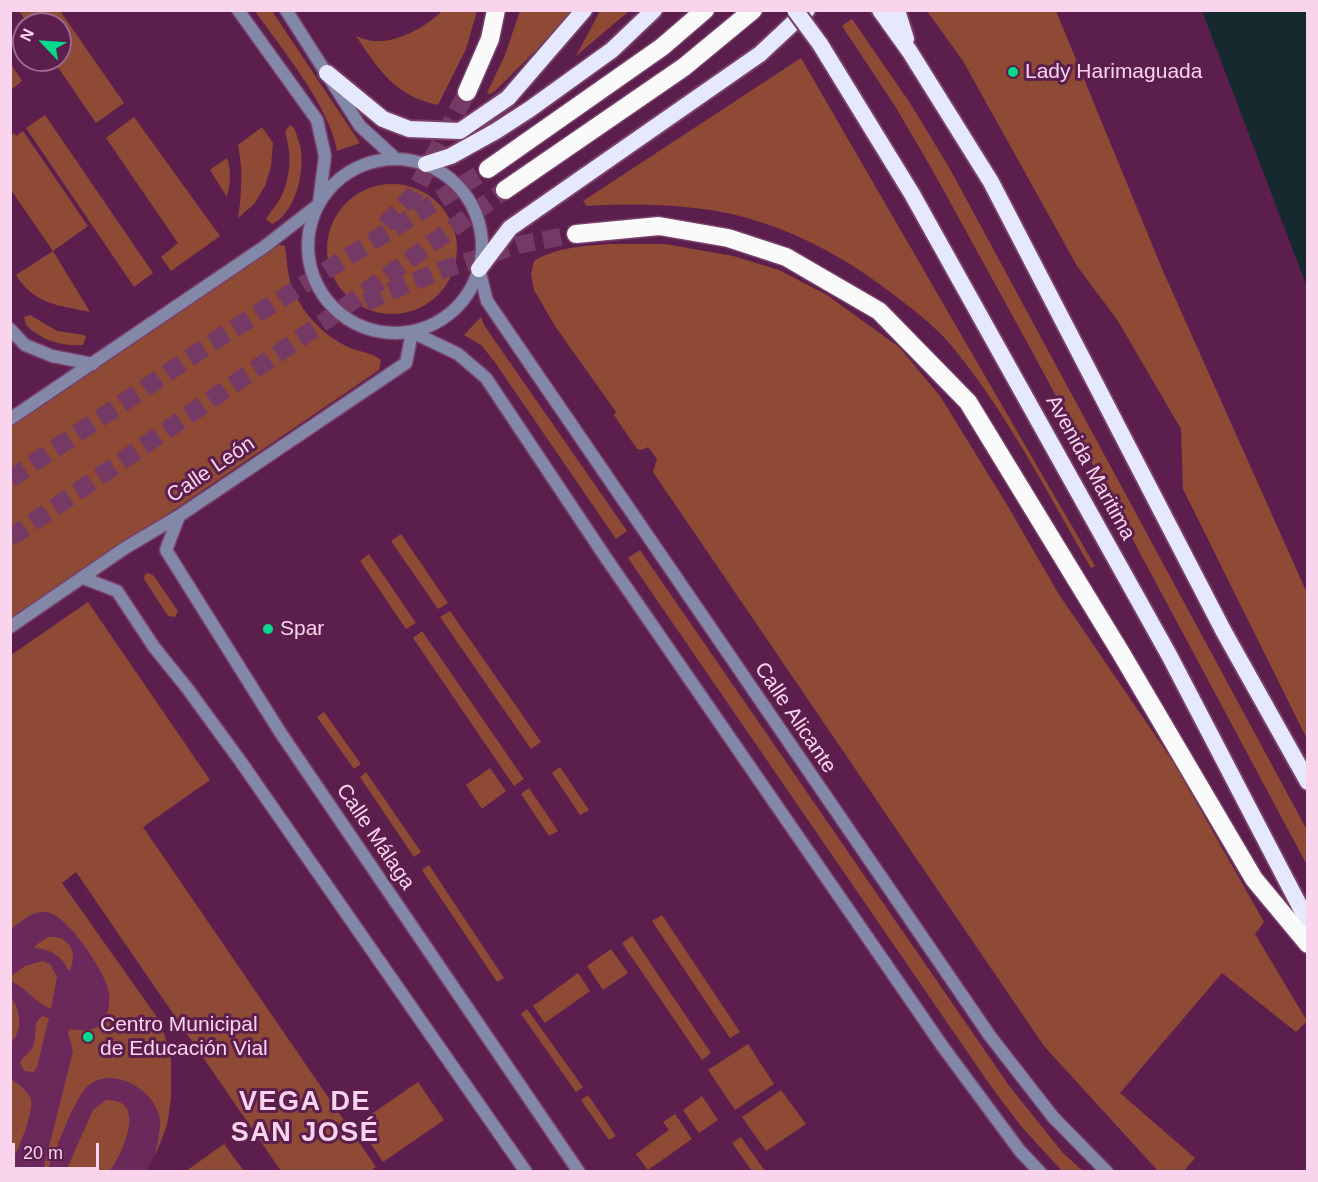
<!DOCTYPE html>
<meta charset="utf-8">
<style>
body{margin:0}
#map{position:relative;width:1318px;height:1182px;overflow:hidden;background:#5c1f4d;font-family:Helvetica,sans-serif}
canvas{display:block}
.frame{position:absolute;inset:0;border:12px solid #fad4ed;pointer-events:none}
.north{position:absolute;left:12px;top:12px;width:60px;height:60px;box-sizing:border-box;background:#5c1f4d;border:2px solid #9b678d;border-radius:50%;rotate:295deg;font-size:16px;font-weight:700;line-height:24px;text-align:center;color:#fad4ed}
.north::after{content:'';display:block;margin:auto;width:21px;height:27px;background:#05d98b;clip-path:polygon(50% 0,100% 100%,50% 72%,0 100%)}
.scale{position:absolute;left:12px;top:1143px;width:87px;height:27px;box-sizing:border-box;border:3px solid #fad4ed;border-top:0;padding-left:8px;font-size:18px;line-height:21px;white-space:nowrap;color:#fad4ed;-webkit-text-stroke:4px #5c1f4d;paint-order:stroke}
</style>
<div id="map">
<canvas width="1318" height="1182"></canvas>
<div class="frame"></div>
<div class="north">N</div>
<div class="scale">20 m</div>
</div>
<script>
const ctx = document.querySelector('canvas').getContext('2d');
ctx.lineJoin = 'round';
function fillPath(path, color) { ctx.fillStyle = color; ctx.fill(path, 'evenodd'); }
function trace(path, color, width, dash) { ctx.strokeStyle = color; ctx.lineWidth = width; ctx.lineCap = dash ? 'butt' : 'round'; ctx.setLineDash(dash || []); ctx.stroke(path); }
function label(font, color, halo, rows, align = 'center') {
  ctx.font = font + ' Helvetica,sans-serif'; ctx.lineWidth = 6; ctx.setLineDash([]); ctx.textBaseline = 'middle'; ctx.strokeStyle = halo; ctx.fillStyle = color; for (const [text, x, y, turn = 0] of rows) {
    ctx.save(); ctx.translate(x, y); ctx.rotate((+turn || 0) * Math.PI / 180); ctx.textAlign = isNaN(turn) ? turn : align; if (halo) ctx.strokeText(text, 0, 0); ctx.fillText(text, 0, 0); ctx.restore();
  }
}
const built = new Path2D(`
 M61,882L159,1020L171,1054V1099L167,1125L161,1143L146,1171H11L10,917Z`);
const green = new Path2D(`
 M19,11H60L124,103L96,123L53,60H60V24H28Z
 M255,11H272L360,143L337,151C330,107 281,48 255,11Z
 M442,11H477L466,49L438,105C395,96 379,70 356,36C362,38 368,41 374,41C397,43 426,27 442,11Z
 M520,11H572L555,31L495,91L490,94L487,93L505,55Z
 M600,11H629L576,56Z
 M927,11H1056L1163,271L1307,593V739L1183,489L1181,429L1118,321L1077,266L963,61Z
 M852,19L910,103L950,169L1307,830V865L1034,355L933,171L895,106L842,26Z
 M801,58L1095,566L1091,568C1047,492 1007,413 951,345C933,324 911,308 889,291C843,256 789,227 731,214C685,204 633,203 587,206L583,201Z
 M11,64L22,81L11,90H10Z
 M45,115L153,273L134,287L26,128Z
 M134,117L220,236L171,271L161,257L178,243L106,138Z
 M290,125L294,128C297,136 300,143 301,151C304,175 295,213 272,224L266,219C270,212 276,206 280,199C291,178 292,154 285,132Z
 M262,127L273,143L271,167L265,186L254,204L238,218C242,192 243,171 238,145Z
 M23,131L88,226L53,251L90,312C58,305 35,305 16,275L53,251L11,190V136L14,133L16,136Z
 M227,158C232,172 230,183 227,197L210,170Z
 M327 249a65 65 0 1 1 130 0a65 65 0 1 1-130 0Z
 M611,244H665L733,256L779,270L827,295L899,347L940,396L1006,503L1058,593L1174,763L1264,922L1255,934L1307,1021L1296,1032L1222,973L1120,1093L1195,1158L1184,1171H1158L1044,1046L653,472L657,459L648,447L642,450L637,449L614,415L616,412L555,326L534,290L531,274L534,261C557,247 584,246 611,244Z
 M279,245L285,246C287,259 287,272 291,284C300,311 321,333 346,346C357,352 372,352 381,360L379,370L11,621V427Z
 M30,315L57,331L84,335L86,337L83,345C62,347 41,340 26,325L24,317Z
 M481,317L484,325L627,531L616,539L494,361L481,345L464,335Z
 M401,534L448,603L438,609L391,541Z
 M640,550L1010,1087L1063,1153L1083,1171H1062L1020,1125L990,1085L628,558Z
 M369,554L416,623L406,629L360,561Z
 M148,573L153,575L178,611L175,617L168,616L144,579L145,574Z
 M88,602L210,780L143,827L376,1167L370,1171H281L76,872L62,883L159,1020L171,1054V1099L167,1125L155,1156C157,1144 161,1131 160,1119C156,1091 114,1065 89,1085C75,1095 55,1153 47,1171H43L73,1051L68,1033L69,1029C75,1029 82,1031 88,1030C108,1027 113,1002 107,985C100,966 68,916 47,912C33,910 22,921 11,929V655Z
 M450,611L541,742L531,749L440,617Z
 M422,631L524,779L514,786L413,638Z
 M324,712L361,764L354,769L317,717Z
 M560,767L589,810L580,815L552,773Z
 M490,768L506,791L482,809L466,785Z
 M366,772L421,852L414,857L360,777Z
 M529,788L558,831L549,836L521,794Z
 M429,865L504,978L497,982L422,870Z
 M662,915L740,1032L730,1038L652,921Z
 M632,936L711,1053L702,1060L622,943Z
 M48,937C69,935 78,952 70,970H68C62,955 49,949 34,948L36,945Z
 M611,949L628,973L603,990L587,966Z
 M43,961L50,964L57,977L51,1009C36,1003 26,988 11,981V976L25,966Z
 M578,973L590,991L545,1023L533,1006Z
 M10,997C21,1007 23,1033 11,1042Z
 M527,1009L583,1087L576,1092L521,1014Z
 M42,1016L49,1018L37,1067L34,1072L24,1071L20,1062C23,1057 27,1055 31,1050C36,1042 35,1033 36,1023Z
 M748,1044L774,1084L735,1110L708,1070Z
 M11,1079C17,1083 28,1091 31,1099C34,1113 18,1151 11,1162Z
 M418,1082L444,1120L383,1162L357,1124Z
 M781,1090L806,1124L766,1151L742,1117Z
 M588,1095L616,1136L609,1140L581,1100Z
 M702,1096L718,1120L699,1133L683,1110Z
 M106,1100C149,1099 122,1154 110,1171H66L93,1110Z
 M675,1114L692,1139L648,1170L636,1154L669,1130L663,1122Z
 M741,1137L765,1171H752L732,1143Z
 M224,1144L244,1171H186Z`);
const water = new Path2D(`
 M1202,11H1307V287Z`);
const motorwayTunnel = new Path2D(`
 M385,225L414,194L467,92
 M365,302L442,270L518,245L576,234
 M10,479L225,334L488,169
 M10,538L328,319L505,190`);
const minor = new Path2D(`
 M238,10L317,120L325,156L319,203
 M286,10L360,126L395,158
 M308 246a87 87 0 1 1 174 0a87 87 0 1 1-174 0Z
 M479,269L487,301L990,1036L1053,1117L1107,1172
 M10,329L25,345L52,356L93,364
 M412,332L458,354L486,378L606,558L943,1047L1020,1151L1040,1172
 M10,419L264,247L318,205
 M179,516L166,550L280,732L579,1172
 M83,578L117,591L154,647L187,688L241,762L526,1172
 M10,627L125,548L179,516L406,363L412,332`);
const trunk = new Path2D(`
 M880,10L910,52L991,182L1224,632L1308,782
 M897,10L906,39
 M820,44L912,194L1169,655L1308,922
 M327,73L383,119L409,129L460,131L508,98L584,10
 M426,164L451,156L496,131L530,109L612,50L654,10
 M479,269L510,228L760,54L807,10`);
const motorway = new Path2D(`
 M467,92L490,39L496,10
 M488,169L662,47L705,10
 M505,190L684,67L753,10
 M576,234L659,226L728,238L786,257L879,311L968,402L1121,653L1254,879L1308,944`);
const trunkBridge = new Path2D(`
 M795,10L820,44`);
const markers = [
 [1013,72,6,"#05d98b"],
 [268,629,6,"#05d98b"],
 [88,1037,6,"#05d98b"]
];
const poiNames = [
 ["Lady Harimaguada",1025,72],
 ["Spar",280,629],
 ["Centro Municipal",100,1025],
 ["de Educación Vial",100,1049]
];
const streetNames = [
 ["Avenida Maritima",1090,468,61],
 ["Calle León",211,470,-34],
 ["Calle Alicante",795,718,56],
 ["Calle Málaga",375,837,56]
];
const districtNames = [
 ["VEGA DE",305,1103],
 ["SAN JOSÉ",305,1134]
];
fillPath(built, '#6b295b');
fillPath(green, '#8e4a34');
fillPath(water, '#15292f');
trace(motorwayTunnel, '#743a65', 18, [18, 9]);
trace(minor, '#78406a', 15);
trace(trunk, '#78406a', 20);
trace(motorway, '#78406a', 21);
trace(minor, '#8488a8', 12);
trace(trunk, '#e6e8fc', 16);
trace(motorway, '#fafafa', 18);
trace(trunkBridge, '#78406a', 20, []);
trace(trunkBridge, '#e6e8fc', 16);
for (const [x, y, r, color] of markers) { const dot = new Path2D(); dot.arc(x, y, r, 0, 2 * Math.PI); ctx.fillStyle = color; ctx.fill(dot); trace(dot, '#5c1f4d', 2); }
label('21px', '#fad4ed', '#5c1f4d', poiNames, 'left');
label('21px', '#fad4ed', '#5c1f4d', streetNames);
ctx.letterSpacing = '1.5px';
label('bold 27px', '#fad4ed', '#5c1f4d', districtNames);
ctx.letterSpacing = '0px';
</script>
